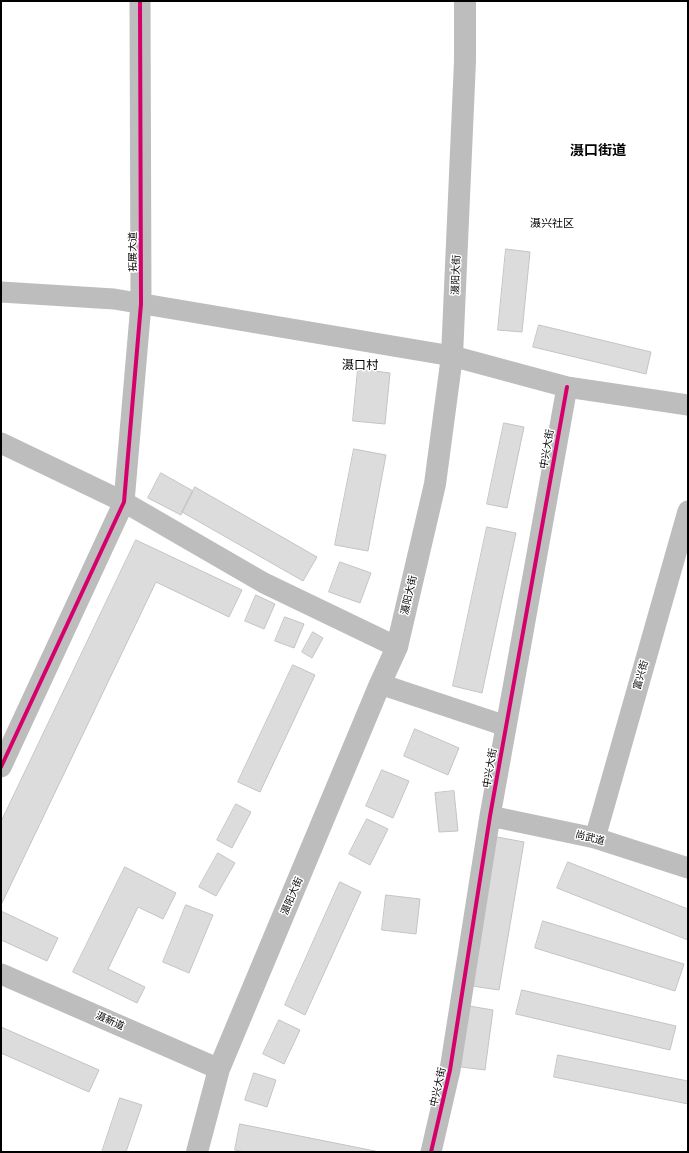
<!DOCTYPE html>
<meta charset="utf-8">
<style>
body{margin:0}
#map{position:relative;width:689px;height:1153px;overflow:hidden;background:#fff;font-family:"Public Sans",sans-serif}
canvas{display:block}
.frame{position:absolute;inset:0;border:2px solid #000;pointer-events:none}
</style>
<div id="map">
<canvas width="689" height="1153"></canvas>
<div class="frame"></div>
</div>
<script>
const ctx = document.querySelector('canvas').getContext('2d');
ctx.lineJoin = 'round';
function fillPath(path, color) { ctx.fillStyle = color; ctx.fill(path, 'evenodd'); }
function trace(path, color, width, dash) { ctx.strokeStyle = color; ctx.lineWidth = width; ctx.lineCap = dash ? 'butt' : 'round'; ctx.setLineDash(dash || []); ctx.stroke(path); }
function label(font, color, halo, rows, align = 'center') {
  ctx.font = font + ' "Public Sans","Noto Sans SC",sans-serif'; ctx.lineWidth = 3; ctx.setLineDash([]); ctx.textBaseline = 'middle'; ctx.strokeStyle = halo; ctx.fillStyle = color; for (const [text, x, y, turn = 0] of rows) {
    ctx.save(); ctx.translate(x, y); ctx.rotate((+turn || 0) * Math.PI / 180); ctx.textAlign = isNaN(turn) ? turn : align; if (halo) ctx.strokeText(text, 0, 0); ctx.fillText(text, 0, 0); ctx.restore();
  }
}
const building = new Path2D(`
 M506,249L530,252L522,332L498,330Z
 M539,325L651,352L646,374L533,347Z
 M358,369L390,373L385,424L353,421Z
 M504,423L524,427L507,508L487,504Z
 M354,449L386,455L368,551L335,545Z
 M161,473L193,491L181,515L148,498Z
 M195,487L317,557L303,581L182,512Z
 M487,527L516,533L482,693L453,686Z
 M136,540L242,590L229,617L156,582L1,905V822Z
 M340,562L371,573L360,603L329,592Z
 M256,595L275,604L264,629L245,621Z
 M285,617L304,624L294,648L275,641Z
 M313,632L323,638L312,658L302,652Z
 M293,665L315,675L260,792L238,782Z
 M415,729L459,748L448,775L404,756Z
 M382,770L409,781L393,818L366,806Z
 M454,791L458,831L439,832L435,793Z
 M236,804L251,812L232,848L217,840Z
 M367,819L388,829L370,865L349,854Z
 M497,837L524,842L499,990L472,986Z
 M218,853L235,863L216,896L199,887Z
 M568,862L688,909V940L557,888Z
 M125,867L176,893L163,919L138,907L108,969L145,987L137,1003L73,972Z
 M340,882L361,892L305,1015L285,1005Z
 M386,895L420,899L416,934L382,930Z
 M186,905L213,915L189,973L163,962Z
 M1,911L58,938L47,961L1,940Z
 M543,921L684,964L675,991L535,948Z
 M522,990L676,1026L670,1050L516,1014Z
 M469,1006L493,1010L485,1070L461,1067Z
 M279,1020L300,1030L284,1064L263,1054Z
 M1,1027L99,1070L89,1092L1,1053Z
 M558,1055L688,1081V1104L554,1077Z
 M254,1073L276,1080L267,1107L245,1100Z
 M120,1098L142,1105L126,1152H102Z
 M240,1124L380,1152H246L235,1150Z`);
const minor = new Path2D(`
 M1,292L114,299L452,356L567,387L688,405
 M1,443L124,502L264,583L397,647
 M380,684L506,726
 M1,767L124,502L141,304L140,1
 M490,816L595,838L688,868
 M595,838L688,511
 M1,974L219,1069
 M431,1152L450,1070L490,816L567,387`);
const major = new Path2D(`
 M197,1152L219,1069L380,684L397,647L435,484L452,356L465,61V1`);
const cycleway = new Path2D(`
 M1,767L124,502L141,304L140,1
 M431,1152L450,1070L490,816L567,387`);
const streetNames = [
 ["拓展大道",133,252,-90],
 ["滠阳大街",456,275,-88],
 ["中兴大街",547,449,-80],
 ["滠阳大街",409,595,-77],
 ["富兴街",641,675,-74],
 ["中兴大街",490,768,-80],
 ["尚武道",590,838,14],
 ["滠阳大街",292,896,-67],
 ["滠新道",110,1021,24],
 ["中兴大街",438,1087,-77]
];
const neighbourhoodNames = [
 ["滠兴社区",552,224]
];
const quarterNames = [
 ["滠口村",360,365]
];
const districtNames = [
 ["滠口街道",598,151]
];
fillPath(building, '#dcdcdc');
trace(building, '#c4c4c4', 1);
trace(minor, '#bdbdbd', 21);
trace(major, '#bdbdbd', 22);
trace(cycleway, '#d6006c', 4);
label('10px', '#000', '#fff', streetNames);
label('11px', '#000', '#fff', neighbourhoodNames);
label('12px', '#000', '#fff', quarterNames);
label('bold 14px', '#000', '#fff', districtNames);
</script>
